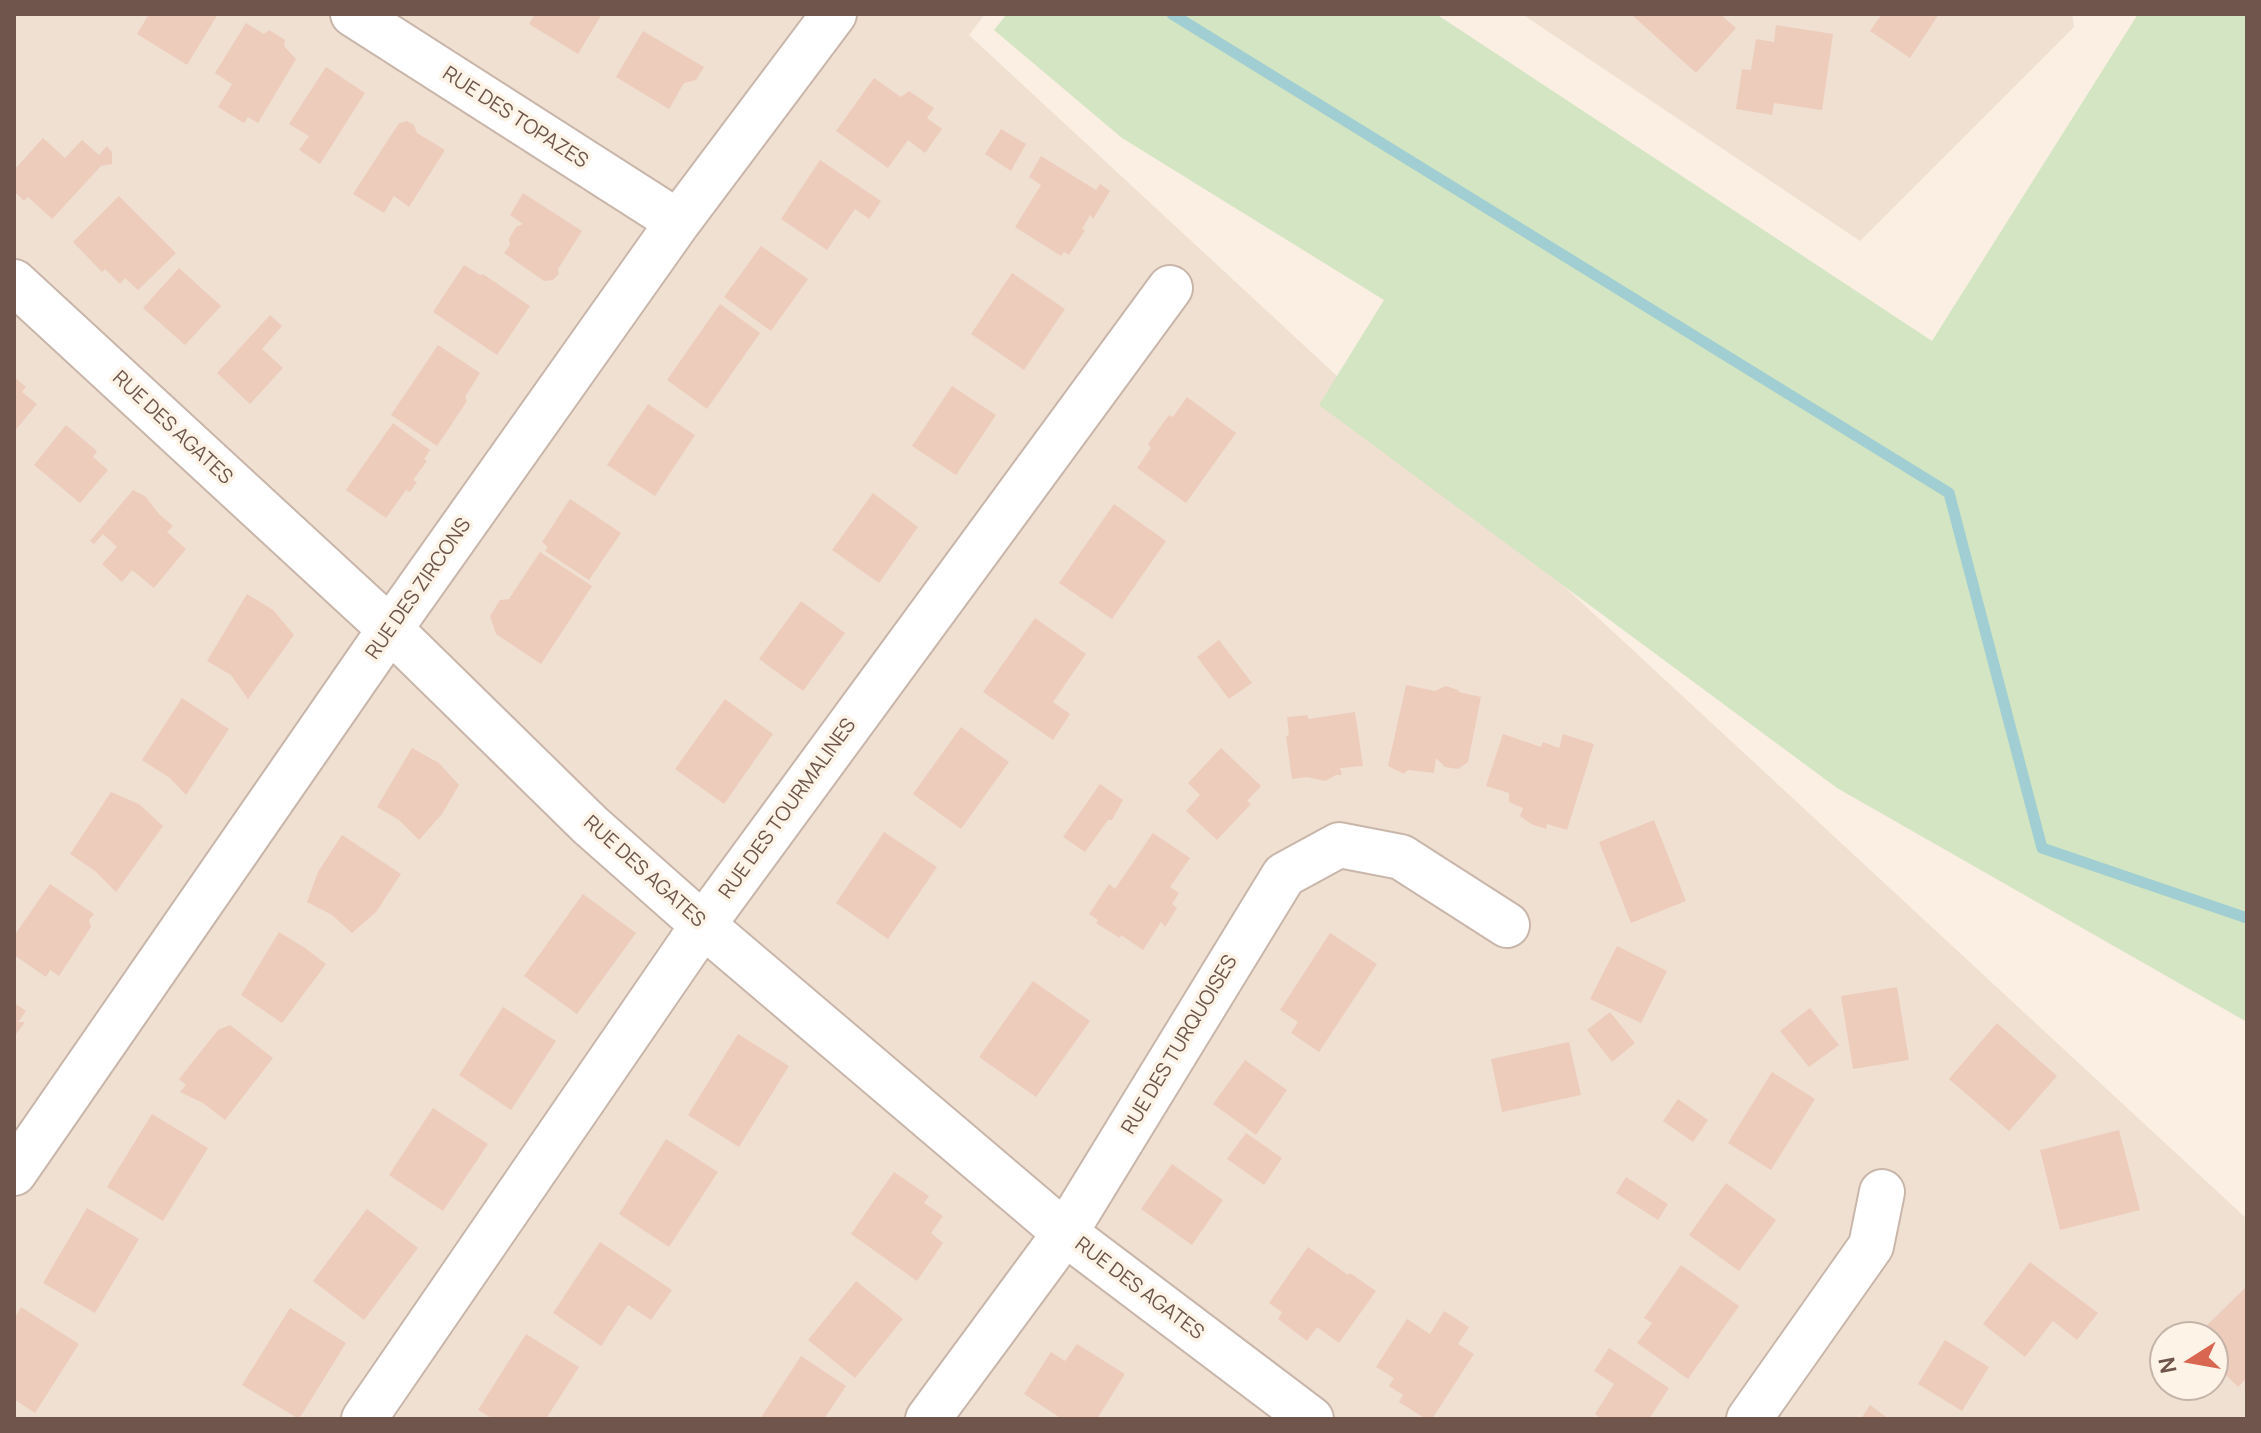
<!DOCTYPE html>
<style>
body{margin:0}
#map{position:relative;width:2261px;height:1433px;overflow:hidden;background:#faefe2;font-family:Manrope,sans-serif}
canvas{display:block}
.frame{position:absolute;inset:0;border:16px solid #6f554b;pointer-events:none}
.north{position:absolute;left:2149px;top:1321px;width:80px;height:80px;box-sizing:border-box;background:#fdf3e7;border:2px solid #c4b4a9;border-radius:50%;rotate:259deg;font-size:22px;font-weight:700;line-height:32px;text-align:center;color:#6f554b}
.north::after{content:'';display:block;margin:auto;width:28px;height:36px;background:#d96651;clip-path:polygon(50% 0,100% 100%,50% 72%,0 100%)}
</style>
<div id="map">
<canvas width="2261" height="1433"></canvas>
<div class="frame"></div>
<div class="north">N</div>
</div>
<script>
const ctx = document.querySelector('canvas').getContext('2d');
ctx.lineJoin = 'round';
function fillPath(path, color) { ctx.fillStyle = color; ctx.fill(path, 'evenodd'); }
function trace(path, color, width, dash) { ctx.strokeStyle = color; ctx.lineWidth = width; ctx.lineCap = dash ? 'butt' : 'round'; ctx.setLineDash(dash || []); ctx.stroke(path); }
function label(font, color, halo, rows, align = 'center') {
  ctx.font = font + ' Manrope,sans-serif'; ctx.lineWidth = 7; ctx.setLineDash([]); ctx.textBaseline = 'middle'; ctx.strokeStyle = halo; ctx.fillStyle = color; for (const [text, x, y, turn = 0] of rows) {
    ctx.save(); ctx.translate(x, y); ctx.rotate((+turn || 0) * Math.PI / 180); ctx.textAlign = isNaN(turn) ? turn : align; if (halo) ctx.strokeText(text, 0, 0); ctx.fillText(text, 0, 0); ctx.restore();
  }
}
const residential = new Path2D(`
 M14,14H985L969,35L2247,1219V1419H14ZM2165,1337H2213V1385H2165Z
 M1522,14H2072L2074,27L1860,241Z`);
const green = new Path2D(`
 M1007,14H1436L1932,341L2138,14H2247V1022L1837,788L1319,405L1384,300L1122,138L994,30Z`);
const stream = new Path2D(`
 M1172,14L1949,493L2042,848L2247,918`);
const building = new Path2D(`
 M149,14H218L187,65L137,34Z
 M535,14H602L578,54L529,24Z
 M1631,14H1720L1736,28L1696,73Z
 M1882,14H1939L1910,58L1870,31Z
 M246,23L264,34L269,30L285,40L284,46L296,59L258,123L248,117L244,123L218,107L232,84L215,73Z
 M1776,25L1833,34L1822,110L1774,103L1772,115L1736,109L1742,69L1751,70L1756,39L1774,42Z
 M643,31L704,67L696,80L684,83L669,109L616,77Z
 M326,67L365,93L320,164L299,150L309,136L289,124Z
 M874,78L901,97L909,91L934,108L927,118L942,129L925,153L908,140L888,168L836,131Z
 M407,121L414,125L417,133L445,150L409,207L394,196L384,213L353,194L399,123Z
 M1001,129L1026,144L1011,171L985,154Z
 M43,138L65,158L82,140L99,155L107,146L112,152V164L101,166L52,219L28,197L24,201L14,191V170Z
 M1041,156L1096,190L1100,184L1110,191L1093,219L1090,215L1082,229L1085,230L1069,255L1064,252L1061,256L1015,227L1041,185L1029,177Z
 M820,160L881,201L869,219L855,209L827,250L781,219Z
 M523,193L582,231L558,269L559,274L553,280L544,281L504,253L510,245L509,239L516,227L523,224L510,215Z
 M119,196L176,253L138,290L125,278L120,284L105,269L102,272L73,242Z
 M761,246L808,279L771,331L724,297Z
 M464,265L480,275L483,274L530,306L497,355L433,312Z
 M179,268L221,306L185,345L143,308Z
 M1012,273L1065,309L1024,370L971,334Z
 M720,304L760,333L707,409L667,380Z
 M270,315L282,326L262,349L283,368L250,404L217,373Z
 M438,345L480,373L465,397L467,401L437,446L391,415Z
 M14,377L26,387L22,392L37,404L14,432Z
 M952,386L996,415L956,475L912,446Z
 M1187,397L1236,433L1186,503L1137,468L1151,448L1148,444L1169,415L1173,417Z
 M648,404L695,435L655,496L607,465Z
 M393,423L430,450L424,459L427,461L413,480L417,482L410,492L406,490L386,518L346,490Z
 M66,425L97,451L93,457L108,470L80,503L34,465Z
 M133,490L145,496L159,514L173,526L167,532L186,549L154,588L132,570L122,582L102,564L117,547L103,534L94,544L90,541Z
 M873,493L918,527L879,583L832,550Z
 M570,499L621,533L589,580L545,551L548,547L542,542Z
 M1114,504L1166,541L1112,619L1059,583Z
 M540,552L592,586L541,664L496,634L490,616L500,600L509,599Z
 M247,594L273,610L294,635L248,699L231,675L207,661Z
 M801,601L845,633L803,691L759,659Z
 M1035,618L1086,654L1053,702L1070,714L1053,740L983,692Z
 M1219,640L1252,683L1229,699L1197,657Z
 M1406,685L1435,691L1446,686L1458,690L1459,692L1481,697L1468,762L1458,769L1445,767L1436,758L1434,773L1408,770L1404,774L1388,766Z
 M182,698L229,729L186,795L170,778L142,760Z
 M725,699L773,734L724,804L675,769Z
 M1355,712L1363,766L1340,768L1342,775H1336L1325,781L1307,777L1292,779L1286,736L1289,735L1287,717L1308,715V719Z
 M961,727L1009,762L961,829L913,794Z
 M1503,734L1541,747L1543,742L1559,748L1563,734L1594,744L1567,830L1547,824L1546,829L1531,824L1520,816L1523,808L1509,802V793L1486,786Z
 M412,748L439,763L459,785L442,814L419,840L399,820L377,807Z
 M1221,748L1261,786L1247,801L1251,804L1217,840L1186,811L1200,795L1188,783Z
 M1100,784L1123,800L1112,820H1108L1085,852L1063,837Z
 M111,792L139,804L163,826L116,892L95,871L70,854Z
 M1654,820L1686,901L1631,923L1599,842Z
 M884,832L937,867L888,939L836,903Z
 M1153,833L1190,858L1170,887L1179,893L1172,904L1177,908L1165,927L1161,922L1143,950L1121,935L1120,938L1096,923L1098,920L1089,914L1109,884L1115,889Z
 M342,835L401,874L376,912L352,933L332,915L307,902L318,872Z
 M50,884L94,914L89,920L91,927L59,976L50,970L46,977L14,955V936Z
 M583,894L636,933L577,1014L524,976Z
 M279,932L305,948L326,964L282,1023L241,995Z
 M1330,933L1377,964L1319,1052L1291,1033L1298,1022L1280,1010Z
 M1617,946L1667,971L1641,1023L1590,999Z
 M1033,981L1090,1021L1036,1097L979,1057Z
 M1897,987L1909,1060L1853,1069L1841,996Z
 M14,1003L26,1011L18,1022H25L14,1037Z
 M503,1007L556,1041L511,1110L459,1075Z
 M1810,1008L1839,1045L1809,1067L1780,1031Z
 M1610,1012L1635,1043L1612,1062L1587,1030Z
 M1997,1023L2057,1076L2009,1131L1949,1079Z
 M230,1025L273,1058L225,1120L203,1103L180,1092L186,1085L179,1079L218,1030Z
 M738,1034L789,1066L739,1147L688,1115Z
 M1569,1042L1581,1095L1502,1112L1491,1059Z
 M1245,1060L1287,1090L1256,1135L1213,1104Z
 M1772,1072L1815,1099L1771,1170L1728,1143Z
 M1678,1099L1708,1120L1693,1142L1663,1121Z
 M433,1108L488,1144L443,1211L389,1175Z
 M152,1114L208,1148L163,1221L107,1187Z
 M2119,1130L2140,1210L2060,1230L2040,1150Z
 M1246,1133L1282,1158L1264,1185L1227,1159Z
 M666,1139L718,1172L669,1247L619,1214Z
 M1172,1164L1223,1200L1192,1245L1141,1209Z
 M894,1172L929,1196L924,1203L943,1216L931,1233L943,1243L917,1281L851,1234Z
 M1626,1177L1668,1204L1658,1220L1616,1193Z
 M1726,1183L1776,1220L1739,1271L1689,1235Z
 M87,1208L139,1239L95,1313L43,1283Z
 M367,1209L418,1248L364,1320L313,1281Z
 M600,1242L672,1290L651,1320L628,1305L601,1346L553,1313Z
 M1308,1247L1348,1275L1350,1273L1376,1291L1339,1343L1317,1327L1307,1341L1278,1319L1282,1312L1269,1303Z
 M2030,1262L2098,1313L2077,1340L2053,1321L2025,1357L1983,1324Z
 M1681,1265L1739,1306L1688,1379L1637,1343L1652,1323L1644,1318Z
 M856,1281L903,1319L855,1378L808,1340Z
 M2247,1286V1378L2238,1387L2213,1362V1337H2195Z
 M21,1307L79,1344L35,1413L14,1399V1319Z
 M290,1308L346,1343L299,1419L242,1385Z
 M1444,1311L1469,1327L1458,1344L1474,1354L1432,1419H1426L1399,1402L1403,1395L1389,1386L1394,1378L1376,1367L1407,1319L1430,1334Z
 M526,1334L579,1367L546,1419H493L478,1410Z
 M1945,1340L1989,1367L1962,1411L1918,1384Z
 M1077,1344L1125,1374L1097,1419H1062L1024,1394L1051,1352L1065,1361Z
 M1609,1348L1669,1388L1649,1419H1602L1595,1414L1614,1384L1594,1371Z
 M801,1356L846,1386L824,1419H760Z
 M1870,1405L1889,1419H1861Z`);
const minor = new Path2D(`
 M353,14L678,222
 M14,282L390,629L590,825L703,925L1065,1233L1311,1419
 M14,1173L390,629L678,222L834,14
 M364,1419L703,925L1170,288
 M928,1419L1065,1233L1284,875L1339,845L1401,857L1507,925
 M1749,1419L1871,1246L1882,1192`);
const streetNames = [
 ["RUE DES TOPAZES",515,118,33],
 ["RUE DES AGATES",172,428,43],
 ["RUE DES ZIRCONS",419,589,-55],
 ["RUE DES TOURMALINES",788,809,-54],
 ["RUE DES AGATES",644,872,42],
 ["RUE DES TURQUOISES",1180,1045,-59],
 ["RUE DES AGATES",1139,1289,37]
];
fillPath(residential, '#f0e0d1');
fillPath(green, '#d3e5c2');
trace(stream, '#a0ced2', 11);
fillPath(building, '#edccbc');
trace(minor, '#c9b6aa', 48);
trace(minor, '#fff', 44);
label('20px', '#6f554b', '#fdf3e7', streetNames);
</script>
